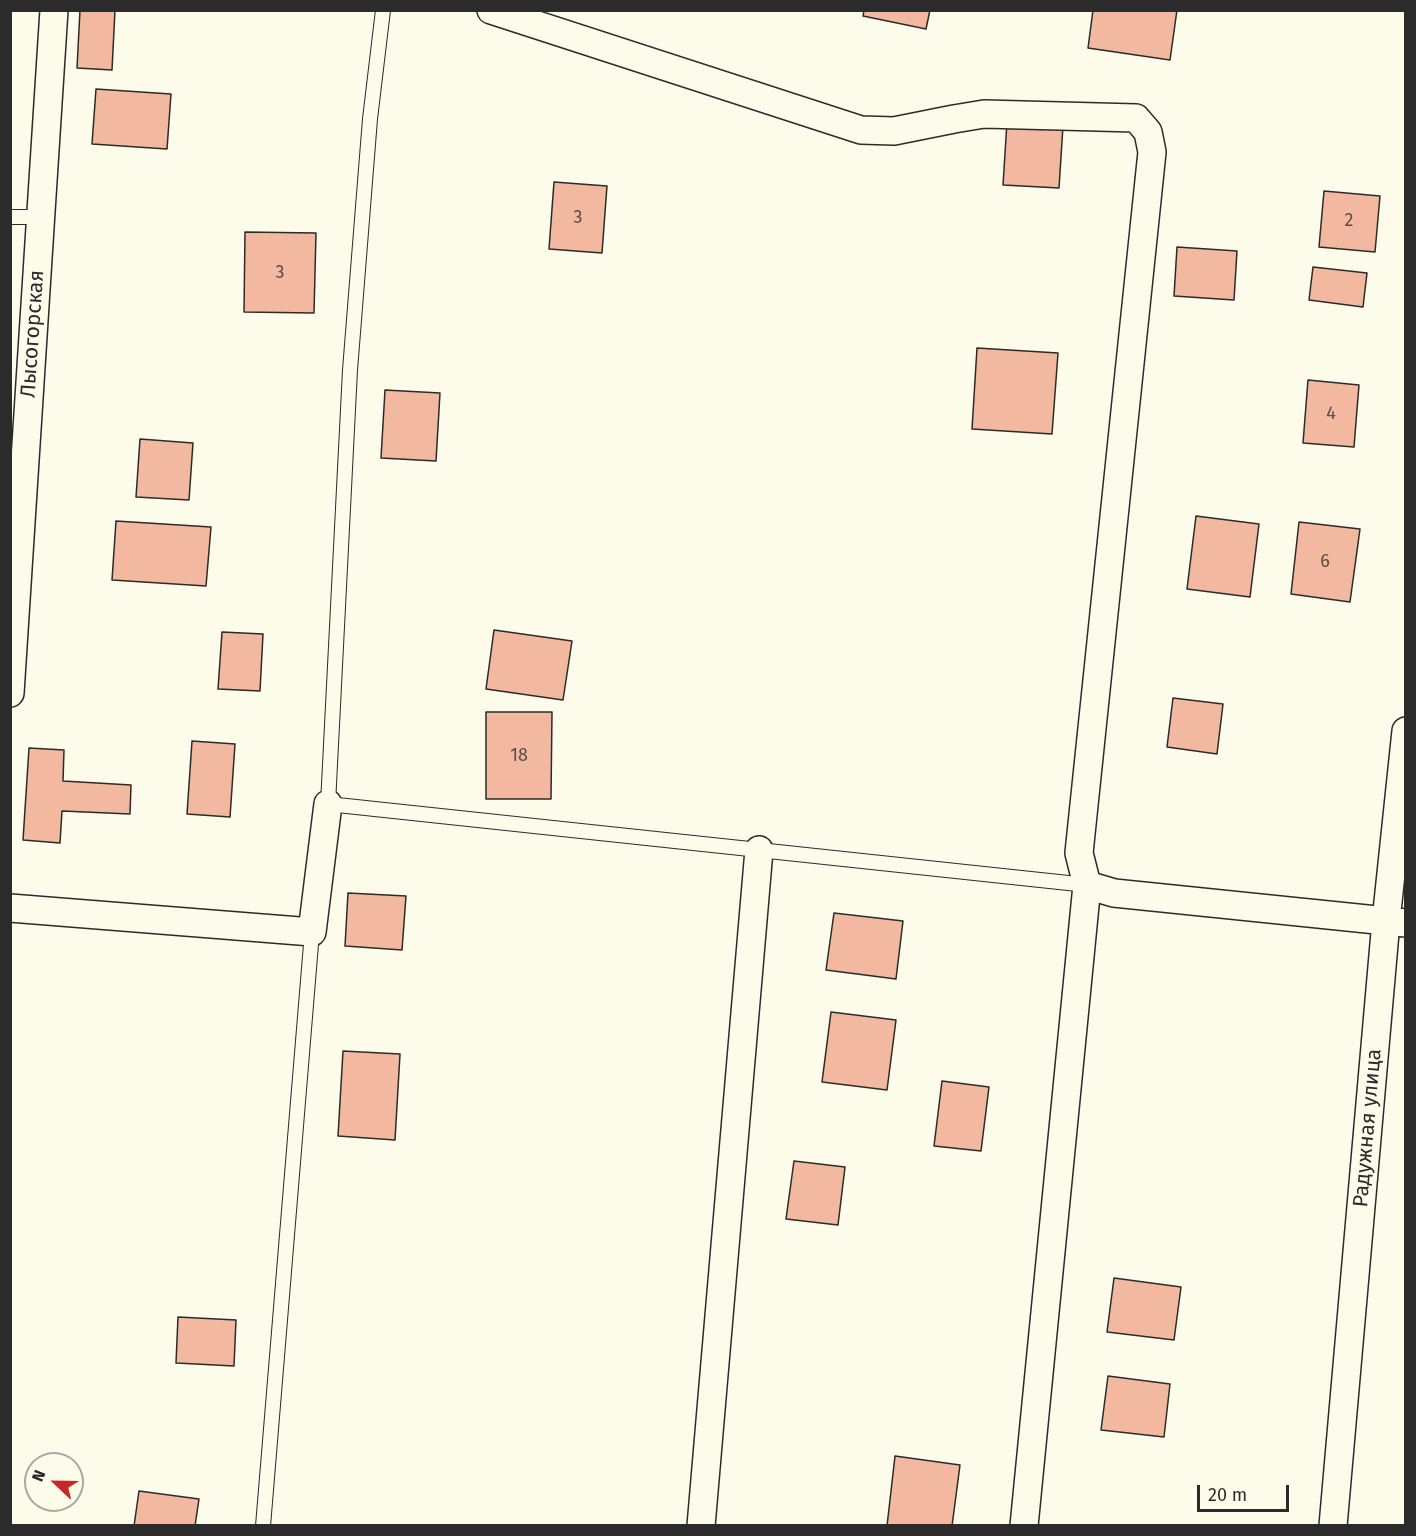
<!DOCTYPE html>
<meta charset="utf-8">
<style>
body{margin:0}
#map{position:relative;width:1416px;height:1536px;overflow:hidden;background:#fdfbea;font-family:"Fira Sans",sans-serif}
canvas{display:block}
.frame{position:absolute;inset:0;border:12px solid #2b2b2b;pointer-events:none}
.north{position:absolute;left:24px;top:1452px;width:60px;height:60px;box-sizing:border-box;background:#fdfbea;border:2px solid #a9a89e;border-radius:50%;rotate:292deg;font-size:16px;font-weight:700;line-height:24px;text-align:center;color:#2b2b2b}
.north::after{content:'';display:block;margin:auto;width:21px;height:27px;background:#c62828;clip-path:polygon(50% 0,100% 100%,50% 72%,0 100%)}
.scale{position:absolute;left:1197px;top:1485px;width:92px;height:27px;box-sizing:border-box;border:3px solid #2b2b2b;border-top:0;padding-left:8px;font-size:18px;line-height:21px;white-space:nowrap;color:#2b2b2b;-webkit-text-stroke:4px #fdfbea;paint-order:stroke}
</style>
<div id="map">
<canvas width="1416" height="1536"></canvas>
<div class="frame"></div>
<div class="north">N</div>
<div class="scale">20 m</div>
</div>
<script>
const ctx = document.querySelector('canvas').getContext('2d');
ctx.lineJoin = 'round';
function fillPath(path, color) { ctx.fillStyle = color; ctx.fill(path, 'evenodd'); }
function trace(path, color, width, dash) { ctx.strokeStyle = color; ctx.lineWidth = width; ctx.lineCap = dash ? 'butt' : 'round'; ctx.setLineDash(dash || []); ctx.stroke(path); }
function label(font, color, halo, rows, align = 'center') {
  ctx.font = font + ' "Fira Sans",sans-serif'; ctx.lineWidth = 4.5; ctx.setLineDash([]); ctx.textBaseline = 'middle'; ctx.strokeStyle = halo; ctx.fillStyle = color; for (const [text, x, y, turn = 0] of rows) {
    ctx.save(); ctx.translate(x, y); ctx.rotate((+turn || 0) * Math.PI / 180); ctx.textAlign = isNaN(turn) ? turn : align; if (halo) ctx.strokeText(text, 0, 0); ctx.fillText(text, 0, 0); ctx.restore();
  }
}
const building = new Path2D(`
 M80,10H115L112,70L77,68Z
 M864,10H930L926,29L863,16Z
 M1093,10H1177L1170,60L1088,48Z
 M96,89L171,94L167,149L92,144Z
 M1007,122L1063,126L1059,188L1003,185Z
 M554,182L607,186L602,253L549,249Z
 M1324,191L1380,196L1375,252L1319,247Z
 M245,232L316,233L314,313L244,312Z
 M1177,247L1237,251L1234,300L1174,296Z
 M1313,267L1367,273L1363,307L1309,300Z
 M977,348L1058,353L1052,434L972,429Z
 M1308,380L1359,385L1354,447L1303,443Z
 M385,390L440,393L436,461L381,458Z
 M140,439L193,443L189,500L136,497Z
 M1196,516L1259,524L1250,597L1187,589Z
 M116,521L211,527L206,586L112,580Z
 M1299,522L1360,529L1350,602L1291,594Z
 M494,630L572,641L563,700L486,689Z
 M222,632L263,634L260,691L218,689Z
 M1173,698L1223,704L1217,754L1167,747Z
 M486,712H552L551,799H486Z
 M192,741L235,744L230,817L187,814Z
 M29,748L64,750L63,781L131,785L130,814L62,811L60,843L23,840Z
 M348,893L406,896L402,950L345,946Z
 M834,913L903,921L896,979L826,970Z
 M831,1012L896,1020L887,1090L822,1082Z
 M343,1051L400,1054L395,1140L338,1136Z
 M942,1081L989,1087L981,1151L934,1146Z
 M794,1161L845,1167L838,1225L786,1219Z
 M1114,1278L1181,1287L1174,1340L1107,1332Z
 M178,1317L236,1320L234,1366L176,1363Z
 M1108,1376L1170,1384L1164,1437L1101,1430Z
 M895,1456L960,1465L952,1526H887Z
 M139,1491L199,1499L195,1526H134Z`);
const service = new Path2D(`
 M383,10L370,119L350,370L328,804L1087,885
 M10,217H41
 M263,1526L312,932`);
const minor = new Path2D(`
 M491,10L861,130L894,131L954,119L984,114L1136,118L1148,132L1152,152L1079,853L1087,885L1114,893L1406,923
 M10,693L54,10
 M10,908L312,932L328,804
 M701,1526L759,850
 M1024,1526L1087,885
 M1333,1526L1386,921L1406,731`);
const numberNames = [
 ["3",578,218],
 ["2",1349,221],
 ["3",280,273],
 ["4",1331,414],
 ["6",1325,562],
 ["18",519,756]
];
const streetNames = [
 ["Лысогорская",33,334,-86],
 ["Радужная улица",1368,1128,-85]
];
fillPath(building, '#f2b8a0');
trace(building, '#2b2b2b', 1.5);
trace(service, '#2b2b2b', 16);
trace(minor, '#2b2b2b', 30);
trace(service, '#fdfbea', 14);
trace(minor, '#fdfbea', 27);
label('18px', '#5d4e48', null, numberNames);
label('21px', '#2b2b2b', '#fdfbea', streetNames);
</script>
